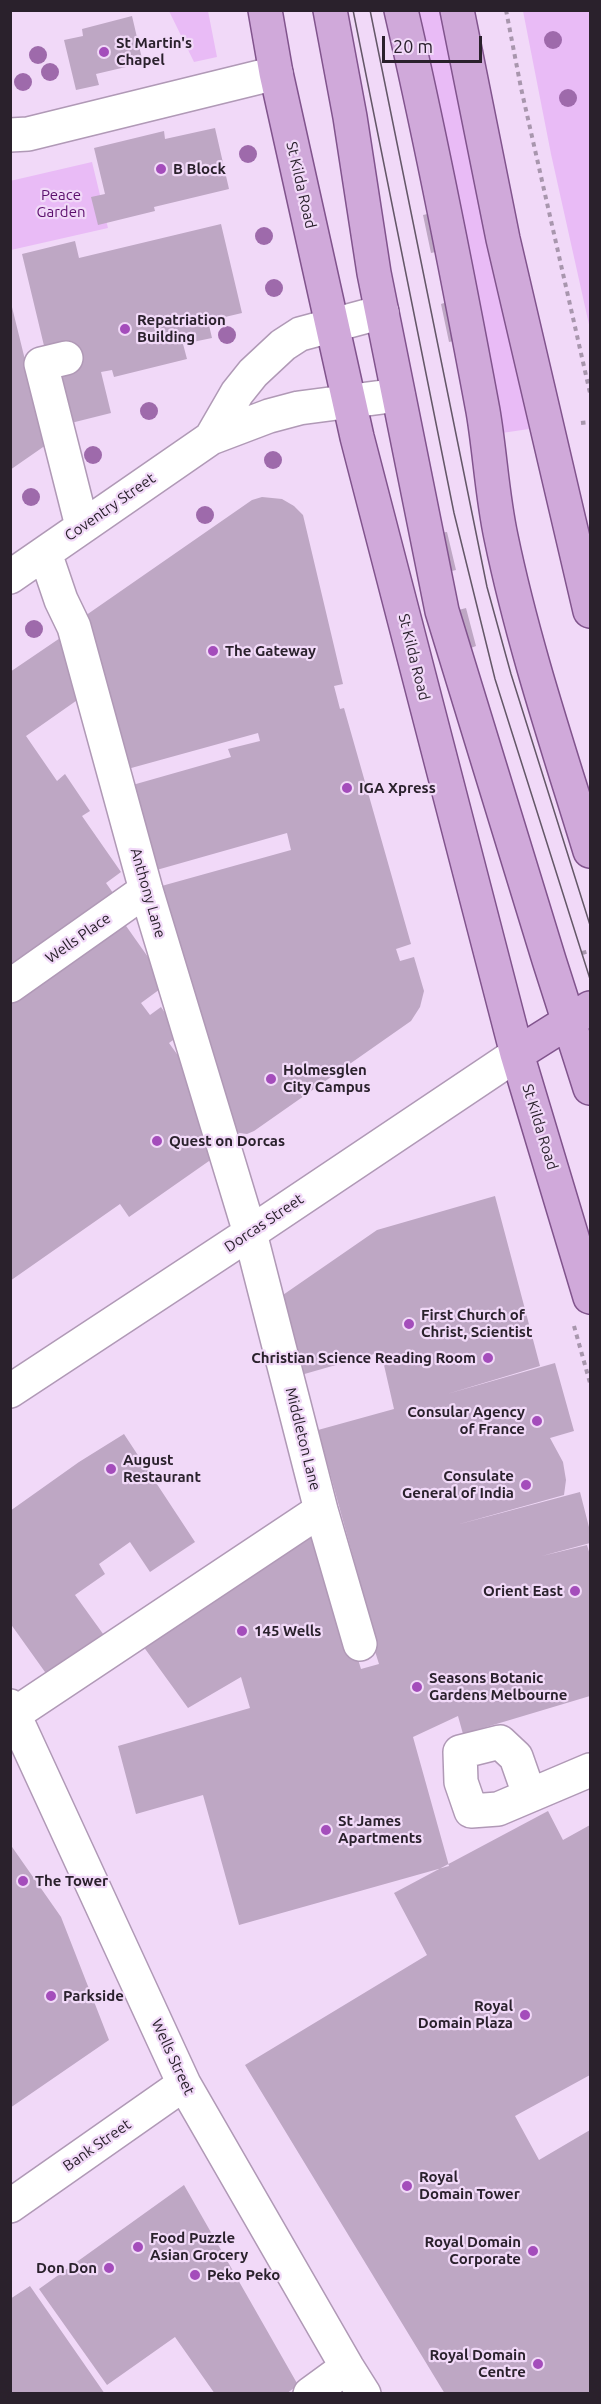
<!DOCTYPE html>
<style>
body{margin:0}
#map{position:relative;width:601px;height:2404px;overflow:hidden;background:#f1d9f8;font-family:Ubuntu,sans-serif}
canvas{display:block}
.frame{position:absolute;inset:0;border:12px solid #2a212c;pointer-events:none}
.scale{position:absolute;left:382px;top:36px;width:100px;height:27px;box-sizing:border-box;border:3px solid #2a212c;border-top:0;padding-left:8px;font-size:18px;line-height:21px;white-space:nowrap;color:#2a212c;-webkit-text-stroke:4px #f1d9f8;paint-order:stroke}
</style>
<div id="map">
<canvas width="601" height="2404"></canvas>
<div class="frame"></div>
<div class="scale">20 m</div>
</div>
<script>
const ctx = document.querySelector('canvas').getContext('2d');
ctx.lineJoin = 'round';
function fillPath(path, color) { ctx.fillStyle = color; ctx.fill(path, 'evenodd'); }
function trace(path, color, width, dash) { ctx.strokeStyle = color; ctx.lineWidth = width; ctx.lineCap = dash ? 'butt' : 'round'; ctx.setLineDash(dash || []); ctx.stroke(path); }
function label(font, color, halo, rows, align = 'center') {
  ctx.font = font + ' Ubuntu,sans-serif'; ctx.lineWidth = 4.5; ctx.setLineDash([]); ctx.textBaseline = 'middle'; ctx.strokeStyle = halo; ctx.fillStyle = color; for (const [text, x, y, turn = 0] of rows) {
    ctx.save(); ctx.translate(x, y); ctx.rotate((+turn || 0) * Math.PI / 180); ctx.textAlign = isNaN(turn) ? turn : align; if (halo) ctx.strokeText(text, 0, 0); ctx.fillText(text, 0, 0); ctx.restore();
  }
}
const green = new Path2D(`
 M169,11H208L217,57L194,62Z
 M414,11H442L492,269L518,372L529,429L495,434Z
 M523,11H590V329L551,154Z
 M92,162L108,228L11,250L10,181Z`);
const building = new Path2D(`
 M132,16L143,63L96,74L99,85L76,90L64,40L83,36L82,29Z
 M215,128L229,189L154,207L155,211L98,225L91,197L105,194L94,148L164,131L165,139Z
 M432,213L440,251L431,253L423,215Z
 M221,224L242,313L208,321L212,338L183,344L187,359L114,377L112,370L101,372L111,413L63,425L22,254L75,241L79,258Z
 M10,299L46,445L10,470Z
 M450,301L458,340L449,342L441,304Z
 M262,497L282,499L294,506L303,515L343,684L334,686L340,709L344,708L411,944L396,949L400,961L414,957L424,991L420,1007L411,1021L254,1131L247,1134L239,1133L232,1129L158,887L291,850L287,833L153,871L129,786L231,757L228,749L260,741L258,733L124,770L82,618L252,500Z
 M447,532L456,570L447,572L438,533Z
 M466,608L476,646L466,650L455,611Z
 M66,634L83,696L26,736L57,781L65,774L90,811L82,816L121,872L106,883L118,900L10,976V672Z
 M124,923L167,984L141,1003L150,1015L161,1007L180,1035L169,1043L195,1079L187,1085L197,1099L192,1102L208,1124L219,1154L129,1217L120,1204L10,1281V1002Z
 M495,1196L540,1366L447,1394L555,1363L574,1431L550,1438L563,1462L566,1480L564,1495L456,1525L580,1492L590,1531V1543L542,1556L587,1545L590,1555V1696L463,1734L458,1716L413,1737L449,1866L239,1925L203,1795L136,1814L118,1746L250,1708L241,1677L188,1708L143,1646L316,1526L361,1669L379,1664L362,1610L366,1604L318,1430L394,1409L381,1352L301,1375L280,1297L377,1230Z
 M124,1434L195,1542L150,1572L130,1542L99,1564L105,1574L75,1595L106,1638L50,1679L10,1623V1511L79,1462Z
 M548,1811L563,1840L590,1825V2075L515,2116L539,2160L590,2130V2394H445L245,2065L427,1955L394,1893Z
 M10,1844L61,1917L109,2040L10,2108Z
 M184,2185L298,2385L286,2394H215L175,2337L107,2385L39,2289Z
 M30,2286L105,2394H10V2299Z`);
const path = new Path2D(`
 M506,10L521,88L590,393
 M581,423L590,422
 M582,953L590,951
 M574,1326L590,1383`);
const minor = new Path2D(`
 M10,135L28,134L276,73
 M66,358L41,364L82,526
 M211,438L237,393L253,373L283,345L300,334L382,312
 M45,553L61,600L74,627L146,890L250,1233L321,1510L360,1644
 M10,577L211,438L269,416L299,408L398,395
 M10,986L146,890
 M10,1391L250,1233L517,1054
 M10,1706L184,2084L347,2367L364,2394
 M16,1713L321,1510
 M529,1794L516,1757L500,1742L460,1752L461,1782L471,1811L498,1809L590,1770
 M10,2206L184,2084
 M310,2394L347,2367`);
const major = new Path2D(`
 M265,10L276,73L357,437L517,1054L590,1297
 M330,10L350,117L374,273L442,611L549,960L590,1088
 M401,10C432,143 458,277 483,411C490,452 492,495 501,537C523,643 558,747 590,851
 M457,10L503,239L590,611
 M517,1054L590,1008`);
const tram = new Path2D(`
 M353,10L454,513L495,679L590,979
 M370,10L487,587L511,674L590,925`);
const trees = [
 [553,40],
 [38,55],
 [50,72],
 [23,82],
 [568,98],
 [248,154],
 [264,236],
 [274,288],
 [227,335],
 [149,411],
 [93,455],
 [273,460],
 [31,497],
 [205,515],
 [34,629]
];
const markers = [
 [104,52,6,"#a44dbb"],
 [161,169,6,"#a44dbb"],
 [125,329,6,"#a44dbb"],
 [213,651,6,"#a44dbb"],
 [347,788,6,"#a44dbb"],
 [271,1079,6,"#a44dbb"],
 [157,1141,6,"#a44dbb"],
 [409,1324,6,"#a44dbb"],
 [488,1358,6,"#a44dbb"],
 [537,1421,6,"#a44dbb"],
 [111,1469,6,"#a44dbb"],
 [526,1485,6,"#a44dbb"],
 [575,1591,6,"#a44dbb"],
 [242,1631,6,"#a44dbb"],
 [417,1687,6,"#a44dbb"],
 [326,1830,6,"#a44dbb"],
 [23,1881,6,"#a44dbb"],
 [51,1996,6,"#a44dbb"],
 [525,2015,6,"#a44dbb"],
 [407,2186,6,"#a44dbb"],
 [138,2247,6,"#a44dbb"],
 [533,2251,6,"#a44dbb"],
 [109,2268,6,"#a44dbb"],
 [195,2275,6,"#a44dbb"],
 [538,2364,6,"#a44dbb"]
];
const poiNames = [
 ["St Martin's",116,43],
 ["Chapel",116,60],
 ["B Block",173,169],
 ["Repatriation",137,320],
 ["Building",137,337],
 ["The Gateway",225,651],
 ["IGA Xpress",359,788],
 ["Holmesglen",283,1070],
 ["City Campus",283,1087],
 ["Quest on Dorcas",169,1141],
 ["First Church of",421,1315],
 ["Christ, Scientist",421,1332],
 ["Christian Science Reading Room",476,1358,"right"],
 ["Consular Agency",525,1412,"right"],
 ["of France",525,1429,"right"],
 ["August",123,1460],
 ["Restaurant",123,1477],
 ["Consulate",514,1476,"right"],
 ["General of India",514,1493,"right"],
 ["Orient East",563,1591,"right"],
 ["145 Wells",254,1631],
 ["Seasons Botanic",429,1678],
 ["Gardens Melbourne",429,1695],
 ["St James",338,1821],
 ["Apartments",338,1838],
 ["The Tower",35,1881],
 ["Parkside",63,1996],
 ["Royal",513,2006,"right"],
 ["Domain Plaza",513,2023,"right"],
 ["Royal",419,2177],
 ["Domain Tower",419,2194],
 ["Food Puzzle",150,2238],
 ["Asian Grocery",150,2255],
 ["Royal Domain",521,2242,"right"],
 ["Corporate",521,2259,"right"],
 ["Don Don",97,2268,"right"],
 ["Peko Peko",207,2275],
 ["Royal Domain",526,2355,"right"],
 ["Centre",526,2372,"right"]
];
const streetNames = [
 ["St Kilda Road",301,185,77],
 ["Coventry Street",110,507,-35],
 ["St Kilda Road",414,657,76],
 ["Anthony Lane",148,893,74],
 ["Wells Place",78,938,-35],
 ["St Kilda Road",540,1127,73],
 ["Dorcas Street",264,1223,-34],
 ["Middleton Lane",303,1439,76],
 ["Wells Street",173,2057,65],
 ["Bank Street",97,2145,-35]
];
const parkNames = [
 ["Peace",61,195],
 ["Garden",61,212]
];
fillPath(green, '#e9bbf6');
fillPath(building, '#bea7c4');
trace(minor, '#b099b6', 36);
trace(major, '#81548d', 36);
trace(path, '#a896ad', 4, [4.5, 4.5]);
trace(minor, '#fff', 33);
trace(major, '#d0a9da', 33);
trace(tram, '#645768', 1.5);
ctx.fillStyle = '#9e6aab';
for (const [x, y] of trees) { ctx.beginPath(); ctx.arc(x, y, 9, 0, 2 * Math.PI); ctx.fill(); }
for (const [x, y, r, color] of markers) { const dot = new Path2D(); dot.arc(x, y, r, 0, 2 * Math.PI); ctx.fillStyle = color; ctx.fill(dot); trace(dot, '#f1d9f8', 2); }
label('bold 15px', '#2a212c', '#f1d9f8', poiNames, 'left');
label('15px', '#2a212c', '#f1d9f8', streetNames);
label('15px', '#5b0f6c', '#f1d9f8', parkNames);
</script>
